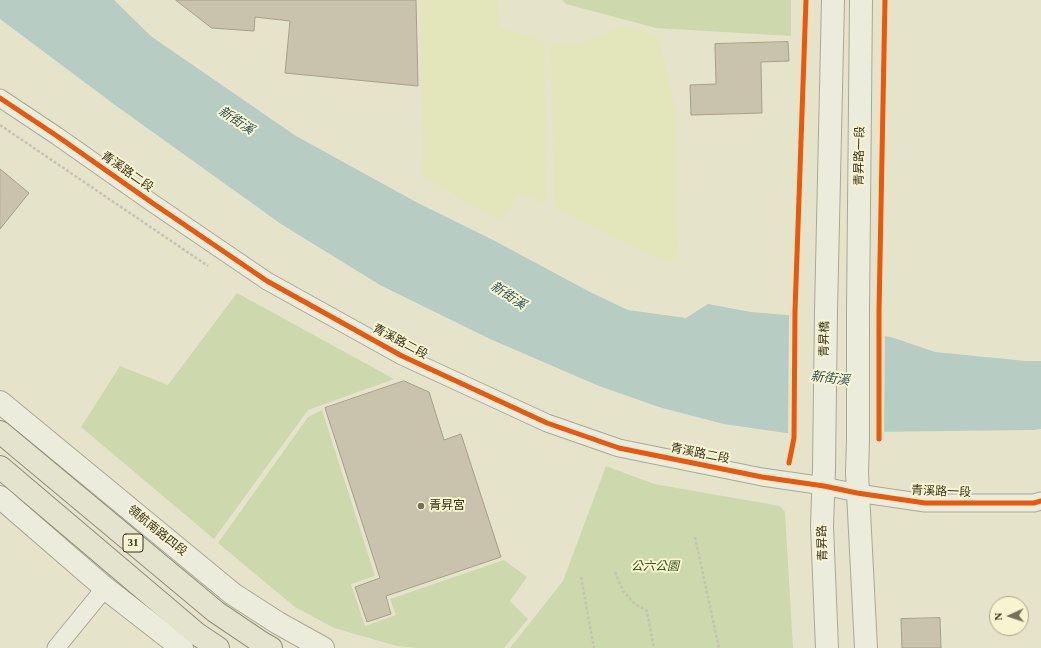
<!DOCTYPE html>
<meta charset="utf-8">
<style>
body{margin:0}
#map{position:relative;width:1041px;height:648px;overflow:hidden;background:#e5e4cb;font-family:"Times New Roman",serif}
canvas{display:block}
.north{position:absolute;left:989px;top:596px;width:40px;height:40px;box-sizing:border-box;background:#f7f5d0;border:1px solid #aba788;border-radius:50%;rotate:267deg;font-size:11px;font-weight:700;line-height:16px;text-align:center;color:#39311c}
.north::after{content:'';display:block;margin:auto;width:14px;height:18px;background:#757059;clip-path:polygon(50% 0,100% 100%,50% 72%,0 100%)}
</style>
<div id="map">
<canvas width="1041" height="648"></canvas>
<div class="north">N</div>
</div>
<script>
const ctx = document.querySelector('canvas').getContext('2d');
ctx.lineJoin = 'round';
function fillPath(path, color) { ctx.fillStyle = color; ctx.fill(path, 'evenodd'); }
function trace(path, color, width, dash) { ctx.strokeStyle = color; ctx.lineWidth = width; ctx.lineCap = dash ? 'butt' : 'round'; ctx.setLineDash(dash || []); ctx.stroke(path); }
function label(font, color, halo, rows, align = 'center') {
  ctx.font = font + ' "Times New Roman","Noto Sans TC",serif'; ctx.lineWidth = 4; ctx.setLineDash([]); ctx.textBaseline = 'middle'; ctx.strokeStyle = halo; ctx.fillStyle = color; for (const [text, x, y, turn = 0] of rows) {
    ctx.save(); ctx.translate(x, y); ctx.rotate((+turn || 0) * Math.PI / 180); ctx.textAlign = isNaN(turn) ? turn : align; if (halo) ctx.strokeText(text, 0, 0); ctx.fillText(text, 0, 0); ctx.restore();
  }
}
const farmland = new Path2D(`
 M420,0H497L499,28L544,41L546,204L520,193L500,221L423,177Z
 M623,25L659,38L675,109L677,256L668,263L555,208L550,44L583,43Z`);
const green = new Path2D(`
 M562,0H791V36L656,28L566,4Z
 M237,293L394,379L308,410L214,539L81,427L120,366L168,385Z
 M322,410L375,576L351,584L365,626L396,615L390,599L504,560L527,577L510,601L528,619L504,648H419L397,646L334,628L295,607L218,543L308,417Z
 M606,466L654,484L780,506L785,512L793,648H510L563,581Z`);
const water = new Path2D(`
 M0,0H114L152,37L296,136L416,202L493,240L590,292L628,310L686,318L708,304L751,312L787,315L894,338L935,352L1026,361H1041V429L1034,430L786,433L724,424L662,408L599,386L490,339L380,285L281,224L115,105L0,19Z`);
const pier = new Path2D(`
 M789,314L885,334L884,433L788,435Z`);
const building = new Path2D(`
 M176,0H416L418,86L285,73L290,21L255,17L254,31L212,28Z
 M788,42L789,61L761,62L762,113L691,115L690,85L716,84L715,44Z
 M0,169L29,193L0,229Z
 M404,381L429,392L444,440L461,434L501,557L386,596L391,614L367,622L355,587L380,578L325,408Z
 M940,618L941,648H902L901,619Z`);
const path = new Path2D(`
 M0,125L208,266
 M695,537L719,648
 M615,572L623,591L635,604L647,611L654,648
 M581,577L594,648`);
const minor = new Path2D(`
 M0,98L57,136L151,202L267,281L402,356L547,423L619,448L762,477L824,486L857,493L925,503H1034L1041,501
 M56,648L105,588`);
const tertiary = new Path2D(`
 M861,0L858,312V439L857,473L866,648
 M0,402L233,594L278,623L323,648
 M0,497L105,588L182,648
 M827,648L822,526L824,468L826,311L833,0`);
const primary = new Path2D(`
 M0,432L216,612L262,643L271,648
 M0,467L197,634L218,648`);
const cycleway = new Path2D(`
 M0,98L57,136L151,202L267,281L402,356L547,423L619,448L762,477L824,486L857,493L925,503H1034L1041,501
 M879,439V312L885,0
 M789,463L794,438L795,311L806,0`);
const markers = [
 [421,506,4,"#757059"]
];
const shields = [
 [133,543,20]
];
const shieldNames = [
 ["31",133,543]
];
const streetNames = [
 ["青昇路一段",860,156,-89],
 ["青溪路二段",127,172,35],
 ["青昇橋",825,339,-89],
 ["青溪路二段",400,342,28],
 ["青溪路二段",700,454,11],
 ["青溪路一段",941,492,2],
 ["領航南路四段",157,531,39],
 ["青昇路",823,543,-92]
];
const poiNames = [
 ["青昇宮",429,506]
];
const parkNames = [
 ["公六公園",655,567]
];
const waterNames = [
 ["新街溪",236,121,33],
 ["新街溪",508,296,33],
 ["新街溪",830,379,7]
];
fillPath(farmland, '#e3e5ba');
fillPath(green, '#cdd8ac');
fillPath(water, '#b7ccc3');
fillPath(pier, '#e5e4cb');
fillPath(building, '#c9c2ac');
trace(building, '#a59f8a', 1);
trace(minor, '#aaa895', 19);
trace(tertiary, '#aaa895', 24);
trace(primary, '#8f8d7b', 24);
trace(path, '#c5c3b3', 2.5, [3, 2]);
trace(minor, '#ececdd', 17);
trace(tertiary, '#ececdd', 22);
trace(primary, '#e4e3ce', 22);
trace(cycleway, '#e8590c', 5);
for (const [x, y, r, color] of markers) { const dot = new Path2D(); dot.arc(x, y, r, 0, 2 * Math.PI); ctx.fillStyle = color; ctx.fill(dot); trace(dot, '#f7f5d0', 1.5); }
for (const [x, y, w] of shields) { const box = new Path2D(); box.roundRect(x - w / 2, y - 9, w, 18, 3); ctx.fillStyle = '#f7f5d0'; ctx.fill(box); trace(box, '#39311c', 1); }
label('bold 11px', '#39311c', null, shieldNames);
label('12px', '#39311c', '#f7f5d0', streetNames);
label('12px', '#39311c', '#f7f5d0', poiNames, 'left');
label('italic 12px', '#3c5622', '#f7f5d0', parkNames);
label('italic 13px', '#2b5159', '#f7f5d0', waterNames);
</script>
